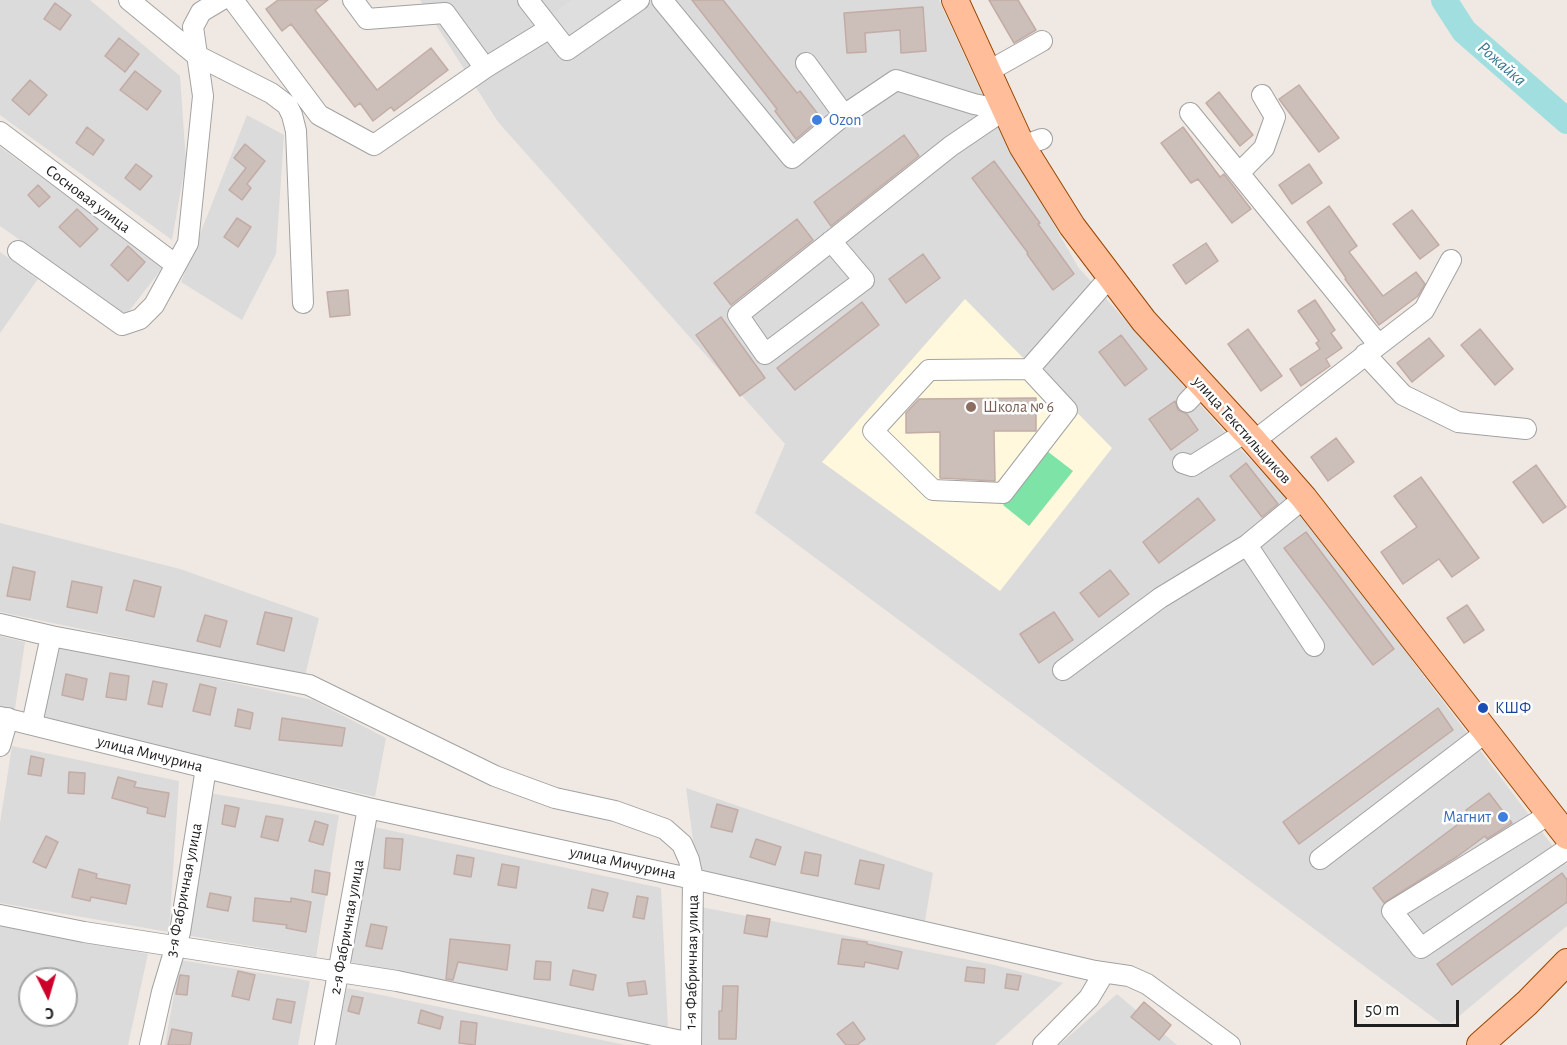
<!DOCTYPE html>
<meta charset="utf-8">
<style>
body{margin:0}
#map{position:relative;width:1567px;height:1045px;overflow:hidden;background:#f0e9e3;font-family:"Alegreya Sans",sans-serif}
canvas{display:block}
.north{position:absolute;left:18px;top:967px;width:60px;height:60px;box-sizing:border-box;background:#fff;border:2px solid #a5a5a5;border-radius:50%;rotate:175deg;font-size:16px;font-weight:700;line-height:24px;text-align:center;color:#1e1e1e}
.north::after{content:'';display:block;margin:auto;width:21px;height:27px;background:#cc002a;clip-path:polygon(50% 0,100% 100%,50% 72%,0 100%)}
.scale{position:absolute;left:1354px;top:1000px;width:105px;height:27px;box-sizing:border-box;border:3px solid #1e1e1e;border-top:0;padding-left:8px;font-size:18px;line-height:21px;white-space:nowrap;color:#1e1e1e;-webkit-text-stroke:4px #fff;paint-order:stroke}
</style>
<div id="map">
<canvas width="1567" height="1045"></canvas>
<div class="north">С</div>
<div class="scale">50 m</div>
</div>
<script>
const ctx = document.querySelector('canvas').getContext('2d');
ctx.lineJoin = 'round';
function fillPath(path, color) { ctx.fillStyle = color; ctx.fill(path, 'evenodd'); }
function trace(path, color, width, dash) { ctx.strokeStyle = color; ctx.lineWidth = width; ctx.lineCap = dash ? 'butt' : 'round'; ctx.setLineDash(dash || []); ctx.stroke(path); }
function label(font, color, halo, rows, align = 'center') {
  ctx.font = font + ' "Alegreya Sans",sans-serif'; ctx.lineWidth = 5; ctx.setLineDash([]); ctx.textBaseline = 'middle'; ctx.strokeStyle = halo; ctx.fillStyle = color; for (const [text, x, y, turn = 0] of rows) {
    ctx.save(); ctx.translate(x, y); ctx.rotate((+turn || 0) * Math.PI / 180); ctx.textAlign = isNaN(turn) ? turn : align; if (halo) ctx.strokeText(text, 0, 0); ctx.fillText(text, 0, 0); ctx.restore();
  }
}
const residential = new Path2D(`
 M0,0H90L180,76L186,161L172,240L0,115Z
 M420,0H939L994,120L1078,267L1239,448L1308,517L1414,663L1567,865V926L1446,1027L755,513L785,444L498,122Z
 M247,115L284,135L276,254L242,320L181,282Z
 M0,147L163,267L126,315L0,226Z
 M0,252L38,279L0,333Z
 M0,523L180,569L319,618L305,676L0,612Z
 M0,636L25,642L14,715L0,711Z
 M57,645L313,700L386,738L375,797L43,718Z
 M12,746L179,781L169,932L0,903V823Z
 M686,788L933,873L925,921L697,870Z
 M209,793L339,815L316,957L185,935Z
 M374,827L661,888L668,1027L345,961Z
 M701,907L995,965L1063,983L995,1045H702Z
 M0,924L148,954L128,1045H0ZM30,979H66V1015H30Z
 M180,960L310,981L298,1045H165Z
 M347,988L626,1045H335Z
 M1117,994L1177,1045H1059Z`);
const education = new Path2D(`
 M965,299L1112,448L1000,591L822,462Z`);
const pitch = new Path2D(`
 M1047,451L1073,471L1029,526L1003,505Z`);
const parking = new Path2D(`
 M571,0H623L569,40L551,15Z`);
const river = new Path2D(`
 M1444,0L1464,31L1567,121`);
const building = new Path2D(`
 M278,0H328L315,10L377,90L431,48L448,70L394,111L391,107L373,121L360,103L355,107L291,24L282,31L266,9Z
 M692,0H723L797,93L800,91L821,118L796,139L775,111L777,109Z
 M989,0H1018L1036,30L1014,43Z
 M55,3L71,15L60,30L44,19Z
 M923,7L926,51L901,53L900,30L865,33L866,52L847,53L844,13Z
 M119,38L139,54L125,72L105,56Z
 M135,71L161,91L147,110L120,90Z
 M30,80L47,95L29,115L12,100Z
 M1299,85L1339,138L1319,152L1279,99Z
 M1219,92L1253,135L1240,146L1206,103Z
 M87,127L104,140L93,155L76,143Z
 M1183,127L1220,177L1224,174L1251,209L1232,223L1198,179L1191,183L1161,143Z
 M904,135L919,156L831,226L814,202Z
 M245,144L265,161L247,184L251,188L242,200L229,190L246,168L234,158Z
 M994,161L1040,223L1038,224L1074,274L1053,290L1027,254L1028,253L972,178Z
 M136,164L152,176L140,190L125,178Z
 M1309,164L1322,183L1292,204L1279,185Z
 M38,185L50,197L39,207L28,195Z
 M1329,206L1357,246L1349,252L1383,296L1416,272L1425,284L1418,296L1379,325L1345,279L1346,278L1307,222Z
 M77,209L98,229L80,247L59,227Z
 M1412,210L1439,245L1420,259L1393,224Z
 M237,218L251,227L238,247L224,237Z
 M797,219L813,240L731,305L714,283Z
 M1206,243L1218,261L1186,284L1173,265Z
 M128,246L145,262L128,281L111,265Z
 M923,254L940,278L906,303L889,279Z
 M348,290L350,315L330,317L327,292Z
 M1315,300L1335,330L1331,333L1342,348L1326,359L1330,366L1301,386L1290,369L1320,349L1316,343L1319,341L1298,311Z
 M862,302L879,325L795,390L777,368Z
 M721,317L765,378L740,396L696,335Z
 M1248,329L1282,376L1261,391L1228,344Z
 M1480,329L1513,369L1495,385L1461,345Z
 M1121,335L1147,369L1125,386L1099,352Z
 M1429,338L1444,356L1412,382L1397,363Z
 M1036,398V431H994L995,481L940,478V432L906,433V413L919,399Z
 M1175,401L1178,410L1187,414L1198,430L1171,450L1149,419Z
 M1336,438L1354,462L1328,481L1311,457Z
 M1246,463L1278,504L1262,517L1230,476Z
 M1536,465L1566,507L1543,523L1513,482Z
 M1421,477L1479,558L1452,577L1439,559L1403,584L1381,552L1417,527L1394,496Z
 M1198,498L1215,520L1159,563L1143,542Z
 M1306,532L1394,649L1373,665L1284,548Z
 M13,567L35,572L30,600L7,596Z
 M1110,570L1129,594L1099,617L1080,593Z
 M134,580L161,587L154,617L126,610Z
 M72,581L102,587L97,613L67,607Z
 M1467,605L1484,630L1464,643L1447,618Z
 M265,612L292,618L284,651L257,644Z
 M1054,612L1073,640L1039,663L1020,634Z
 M205,615L227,621L220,647L197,641Z
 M110,673L129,676L126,700L106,697Z
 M66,674L87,679L83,700L62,695Z
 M153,681L167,684L162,707L148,704Z
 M200,684L216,688L210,715L193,711Z
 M1438,708L1453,730L1299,844L1283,822Z
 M238,709L253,713L250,729L235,726Z
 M282,718L345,728L342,746L279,740Z
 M31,756L44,759L41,776L28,774Z
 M69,772L85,773L84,794L68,793Z
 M118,777L136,782L134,787L169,793L165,817L147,813L148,808L112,798Z
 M1489,793L1512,823L1487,839L1485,836L1458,856L1384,903L1373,888L1469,816L1466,810Z
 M717,804L738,810L732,832L711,827Z
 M225,805L239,808L235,827L222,824Z
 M266,816L283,819L278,841L261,837Z
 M315,821L328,825L323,845L309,841Z
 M46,836L58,842L46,868L33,862Z
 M386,838L403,839L400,870L384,868Z
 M756,839L781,847L775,865L750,857Z
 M805,852L821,855L818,876L801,873Z
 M457,855L474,858L471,877L454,874Z
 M860,860L884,865L879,889L855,884Z
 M502,864L519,867L516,888L498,885Z
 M79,869L97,874L96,878L130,885L126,904L91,897L90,901L72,897Z
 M315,870L330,873L327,895L312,892Z
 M1562,873L1567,880V902L1452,985L1437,964Z
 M592,889L608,893L603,911L588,908Z
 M210,893L231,897L228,911L207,907Z
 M637,896L648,898L644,919L633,917Z
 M255,898L291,902V898L311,902L306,932L286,928L287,925L253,921Z
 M747,915L770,919L767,937L744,933Z
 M371,924L387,927L382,949L366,946Z
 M450,939L510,945L507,970L458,962L453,980L446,979Z
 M842,939L867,942V944L902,952L898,969L865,962L864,967L838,964Z
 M536,961L551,962L550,980L534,979Z
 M967,967L985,969L984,983L965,981Z
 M573,970L596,975L593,990L570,985Z
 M238,971L255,975L249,1000L232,996Z
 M1007,974L1021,976L1018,990L1005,988Z
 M180,975L189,976L187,995L176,994Z
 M645,981L647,994L629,996L627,983Z
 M723,986H738L736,1039H719V1011H722Z
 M352,996L363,998L359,1014L348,1011Z
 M277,999L295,1002L291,1023L273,1019Z
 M1144,1002L1171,1025L1159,1040L1131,1017Z
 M421,1010L443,1017L440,1029L418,1023Z
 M461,1021L477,1023L475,1045L459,1043Z
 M853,1022L865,1039L857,1045H846L837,1034Z
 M172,1029L192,1033L190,1045H168Z`);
const minor = new Path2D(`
 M129,0L196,55L271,93L287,105L292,115L296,131L303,303
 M233,0L319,115L374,145L485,68L445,13L367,19L353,0
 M528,0L567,50L639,0
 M662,0L792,158L844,115L806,63
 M485,68L550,28
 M987,72L1042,41
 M1190,113L1378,344
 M844,115L896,80L974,104L1004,110
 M0,132L176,265
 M1022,146L1042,139
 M1239,173L1264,148L1275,117L1262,95
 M831,241L864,280L765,354L738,315L951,146L1004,110
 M18,251L122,325L140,319L154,305L188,243L203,96L193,27L201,12L221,0
 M1365,354L1403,395L1458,422L1526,429
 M1029,369L929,370L873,431L933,490L1003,493L1067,410L1029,369L1101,287L1111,280
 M1187,402L1203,385
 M1254,441L1424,310L1451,260
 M1183,463L1192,466L1246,432
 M1304,498L1247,545L1314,646
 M0,624L51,636
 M1063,670L1160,598L1247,545
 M0,717L368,808L693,879L1095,971L1129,976L1147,984L1230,1045
 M32,724L51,636L309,685L495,776L555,798L615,811L665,829L682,844L689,860L693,879L691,1045
 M0,746L8,718
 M1550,814L1392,911L1421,948L1567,849
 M1320,859L1486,732
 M0,915L84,932L397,981L691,1043
 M150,1045L162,992L180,932L206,768
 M325,1045L368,808
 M1043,1045L1089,998L1104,973`);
const major = new Path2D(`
 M955,0L1022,146L1072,226L1144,321L1254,441L1304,498L1567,836
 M1480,1045L1527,1003L1567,962`);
const markers = [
 [817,120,6,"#3f7fe0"],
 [971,407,6,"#8d6e63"],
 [1483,708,6,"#1a4fb4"],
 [1503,817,6,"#3f7fe0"]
];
const shopNames = [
 ["Ozon",829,120],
 ["Магнит",1491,817,"right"]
];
const streetNames = [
 ["Сосновая улица",88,199,37],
 ["улица Текстильщиков",1242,430,48],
 ["улица Мичурина",150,754,14],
 ["улица Мичурина",623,863,12],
 ["3-я Фабричная улица",184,890,-79],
 ["2-я Фабричная улица",347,927,-80],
 ["1-я Фабричная улица",692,962,-89]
];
const educationNames = [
 ["Школа № 6",983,407]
];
const transitNames = [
 ["КШФ",1495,708]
];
const waterNames = [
 ["Рожайка",1502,64,41]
];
fillPath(residential, '#dcdbdb');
fillPath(education, '#fff8dd');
fillPath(pitch, '#7de3a6');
fillPath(parking, '#dedede');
trace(river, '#a1dee0', 26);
fillPath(building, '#ccbeb9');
trace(building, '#c2aca5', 1.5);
trace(minor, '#a2a2a2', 22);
trace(major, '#984600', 28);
trace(minor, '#fff', 20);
trace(major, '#ffbe99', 26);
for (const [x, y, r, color] of markers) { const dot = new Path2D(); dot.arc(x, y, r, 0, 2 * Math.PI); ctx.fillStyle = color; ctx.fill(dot); trace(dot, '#fff', 2); }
label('16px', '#366cbe', '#fff', shopNames, 'left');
label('16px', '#1e1e1e', '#fff', streetNames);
label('16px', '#785e54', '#fff', educationNames, 'left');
label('16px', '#164399', '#fff', transitNames, 'left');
label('italic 18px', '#3b7993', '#fff', waterNames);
</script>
